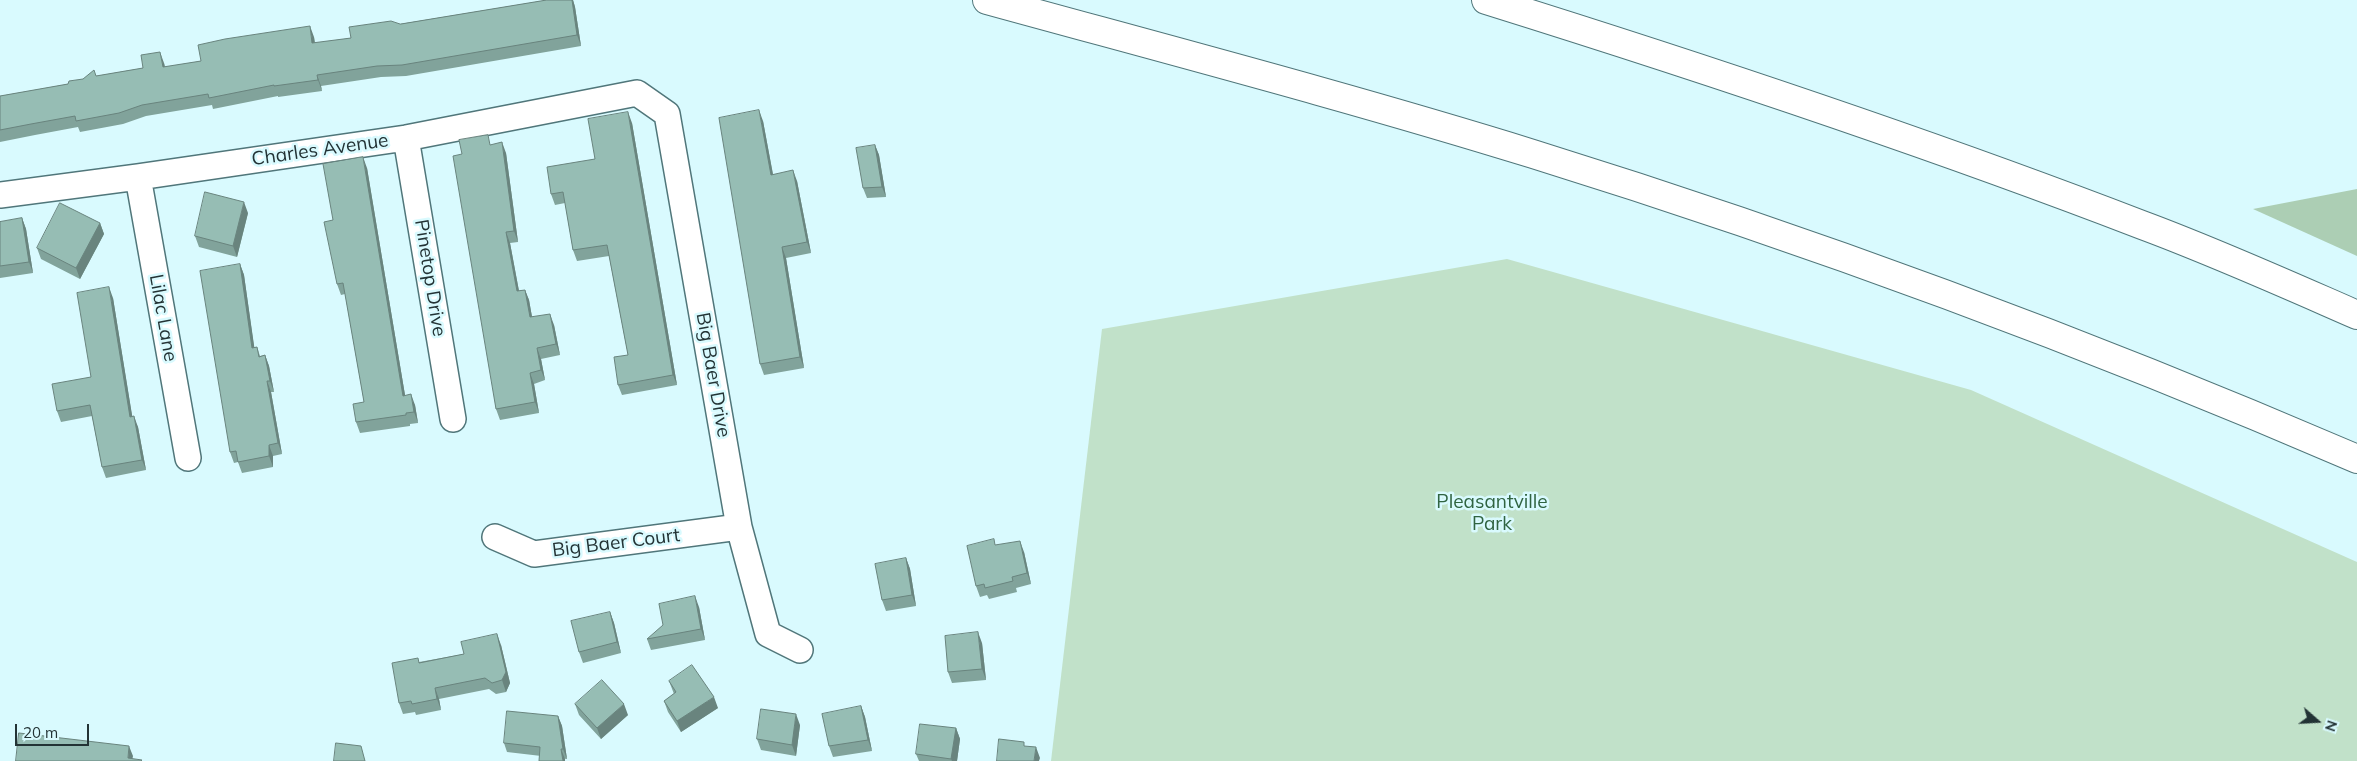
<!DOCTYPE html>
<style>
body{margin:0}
#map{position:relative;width:2357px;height:761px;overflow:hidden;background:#d9fafe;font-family:Mulish,sans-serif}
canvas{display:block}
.north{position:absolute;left:2292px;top:696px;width:50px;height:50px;-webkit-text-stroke:4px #d9fafe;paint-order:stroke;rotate:109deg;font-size:14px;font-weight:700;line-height:20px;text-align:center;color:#233335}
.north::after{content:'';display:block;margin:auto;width:18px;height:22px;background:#233335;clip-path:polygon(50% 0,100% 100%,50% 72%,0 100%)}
.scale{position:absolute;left:15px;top:724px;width:74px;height:22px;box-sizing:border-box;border:2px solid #233335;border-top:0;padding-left:6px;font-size:15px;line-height:18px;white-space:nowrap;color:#233335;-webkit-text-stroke:4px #d9fafe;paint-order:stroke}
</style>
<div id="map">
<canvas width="2357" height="761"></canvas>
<div class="north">N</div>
<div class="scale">20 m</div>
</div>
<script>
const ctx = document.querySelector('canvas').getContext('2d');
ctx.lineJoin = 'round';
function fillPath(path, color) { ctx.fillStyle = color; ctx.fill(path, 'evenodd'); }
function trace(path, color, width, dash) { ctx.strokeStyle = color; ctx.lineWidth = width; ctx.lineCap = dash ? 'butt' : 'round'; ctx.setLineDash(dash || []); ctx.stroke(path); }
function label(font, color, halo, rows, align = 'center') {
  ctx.font = font + ' Mulish,sans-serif'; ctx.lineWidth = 5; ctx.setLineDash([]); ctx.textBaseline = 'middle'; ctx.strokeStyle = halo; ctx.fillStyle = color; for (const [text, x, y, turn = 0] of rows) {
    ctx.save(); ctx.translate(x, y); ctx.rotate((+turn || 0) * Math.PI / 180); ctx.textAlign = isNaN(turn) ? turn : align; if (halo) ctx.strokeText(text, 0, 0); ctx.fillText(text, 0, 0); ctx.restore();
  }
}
const green = new Path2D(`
 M1507,259L1971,390L2357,562V761H1051L1102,329Z`);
const forest = new Path2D(`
 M2357,189V256L2253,209Z`);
const minor = new Path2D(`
 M406,138L453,419
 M138,177L188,458
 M0,195L138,177L406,138L637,93L667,114L739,527L768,634L800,650
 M495,537L534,554L739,527`);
const motorway = new Path2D(`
 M987,0C1169,50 1352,98 1533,154C1813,241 2088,343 2357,459
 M1486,0C1707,69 1926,142 2142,225C2215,252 2286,284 2357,315`);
const wall = new Path2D(`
 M547,0H573L575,7L581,46L406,76L381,77L321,86L322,91L278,97V96L213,109L212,105L146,116L123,124L80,132L78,127L35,135L0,142V96L68,84L96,76L143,68L164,63L165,67L201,61L314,37L315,43L351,38L400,24Z
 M763,121L773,174L797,181L811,253L786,258L804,368L764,375L760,364Z
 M632,123L677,385L622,395L618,385L628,355L609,256L577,261L573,250L565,203L555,205L551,194L595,159Z
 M491,145L506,153L518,242L510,243L519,291L525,290L529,300L532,317L554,325L560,355L541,359L545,380L534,384L539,413L500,420L496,409L462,154Z
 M875,145L879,155L886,197L867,198L863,188Z
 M367,168L405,395L415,405L418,423L410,424V426L360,433L356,422L364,402L345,294L341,295L337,284L333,220Z
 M248,213L237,257L199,247L195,236Z
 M22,218L26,229L33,273L0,278V222Z
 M100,223L104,234L80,279L41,259L37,248Z
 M240,264L244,275L254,347H257L260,356L265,355L269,366L274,392H271L282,454L273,456V467L242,473L238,462L234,463L230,452Z
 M113,298L132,416L138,427L146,470L106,478L102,467L92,416L61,422L57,411L91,377Z
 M996,545L1024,552L1031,584L1016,588L1017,592L989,599L987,595L980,597L976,586Z
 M906,558L910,569L916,606L886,611L882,600Z
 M699,607L705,640L651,650L647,639Z
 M610,612L614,623L621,653L583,663L579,652Z
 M982,643L986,680L952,683L948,672Z
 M501,645L510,683L506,692L496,694L489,689L439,699L441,710L416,715L415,712L403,714L399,703L419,662L464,654Z
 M669,681L718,708L681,732L668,712L664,701L674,694Z
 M575,704L628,715L601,739L579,715Z
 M861,706L865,717L872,751L833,757L829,746Z
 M558,716L562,726L567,759L507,752L504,743Z
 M800,725L796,756L761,750L757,739Z
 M956,728L960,739L957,761H919L916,754Z`);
const shadedWall = new Path2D(`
 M572,0H573L575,7L581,46L577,35Z
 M310,26L314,37L316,54L312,43Z
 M160,52L164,63L167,78L163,67Z
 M317,75L321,86L322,91L318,80Z
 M759,110L763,121L775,186L771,175Z
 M628,112L632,123L677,385L673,375Z
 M502,142L506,153L518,242L514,231Z
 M875,145L879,155L886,197L882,187Z
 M363,157L367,168L407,407L403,396Z
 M793,170L797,181L811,253L807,242Z
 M244,202L248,213L237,257L233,246Z
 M22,218L26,229L33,273L29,262Z
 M100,223L104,234L80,279L76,268Z
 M506,232L510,243L521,302L517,291Z
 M782,247L786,258L804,368L800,357Z
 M240,264L244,275L256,359L252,348Z
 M109,287L113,298L134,427L130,417Z
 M525,290L529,300L534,328L530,317Z
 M550,314L554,325L560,355L556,344Z
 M537,348L541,359L545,380L541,370Z
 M265,355L269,366L274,392L270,381Z
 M530,373L534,384L539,413L535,402Z
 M267,381L271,392L282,454L278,443Z
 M411,394L415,405L418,423L414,412Z
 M134,416L138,427L146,470L142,460Z
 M269,445L273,456V467L269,456Z
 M1020,541L1024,552L1031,584L1027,573Z
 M906,558L910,569L916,606L912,595Z
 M695,596L699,607L705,640L701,629Z
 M610,612L614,623L621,653L617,642Z
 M978,632L982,643L986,680L982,669Z
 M497,634L501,645L510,683L506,692L502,680Z
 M435,688L439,699L441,710L437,699Z
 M714,697L718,708L681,732L677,721Z
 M624,704L628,715L601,739L597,728Z
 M861,706L865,717L872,751L868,740Z
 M796,714L800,725L796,756L792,745Z
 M558,716L562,726L567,759L563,749Z
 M956,728L960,739L957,761H952L951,759Z
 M129,746L133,756L132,761L128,758Z
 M1036,747L1040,758L1039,761H1034Z
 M561,749L565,759V761H563Z`);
const building = new Path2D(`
 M547,0H572L577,35L402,65L377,66L317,75L318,80L274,86V85L209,98L208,94L142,105L119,113L76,121L75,116L31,124L0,130V96L68,84L69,81L83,79L94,70L96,76L143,68L141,55L160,52L163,67L201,61L198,45L225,39L310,26L312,43L351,38L349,27L391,21L400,24Z
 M759,110L771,175L793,170L807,242L782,247L800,357L760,364L719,118Z
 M628,112L673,375L618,385L614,357L628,355L607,245L573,250L563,192L551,194L547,167L595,159L588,119Z
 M488,135L490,145L502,142L514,231L506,232L517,291L525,290L530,317L550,314L556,344L537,348L541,370L530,373L535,402L496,409L453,156L462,154L459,140Z
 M875,145L882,187L863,188L856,148Z
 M363,157L403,396L411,394L414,412L406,413V415L356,422L353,404L364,402L343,283L337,284L324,222L333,220L323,164Z
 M205,192L244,202L233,246L195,236Z
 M60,203L100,223L76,268L37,248Z
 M22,218L29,262L0,266V222Z
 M240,264L252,348L257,347L259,357L265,355L270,381H267L278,443L269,445V456L238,462L236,451L230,452L200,271Z
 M109,287L130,417L134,416L142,460L102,467L90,405L57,411L52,384L91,377L77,293Z
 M994,539L995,545L1020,541L1027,573L1012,577L1013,581L985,588L984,584L976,586L967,546Z
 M906,558L912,595L882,600L875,564Z
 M695,596L701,629L647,639L663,625L659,604Z
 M610,612L617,642L579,652L571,621Z
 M978,632L982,669L948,672L945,636Z
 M497,634L506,672L502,680L492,683L485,678L435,688L437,699L412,704L411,701L399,703L392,663L418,658L419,663L464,654L461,642Z
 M692,665L714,697L677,721L664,701L676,692L669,681Z
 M602,680L624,704L597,728L575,704Z
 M861,706L868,740L829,746L822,714Z
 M761,709L796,714L792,745L757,739Z
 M507,711L558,716L563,749H561L563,761H539L540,747L504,743Z
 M920,724L956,728L951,759L916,754Z
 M19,733L129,746L128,758L142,760L141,761H16Z
 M999,739L1024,742V746L1036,747L1034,761H997Z
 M336,743L361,746L365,761H334Z`);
const streetNames = [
 ["Charles Avenue",320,150,-8],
 ["Pinetop Drive",430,278,81],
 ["Lilac Lane",163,318,80],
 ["Big Baer Drive",713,375,80],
 ["Big Baer Court",616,543,-7]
];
const parkNames = [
 ["Pleasantville",1492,502],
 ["Park",1492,524]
];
fillPath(green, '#c1e1c9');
fillPath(forest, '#acceb4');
trace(minor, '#50767a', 28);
trace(motorway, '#50767a', 30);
trace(minor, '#fff', 25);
trace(motorway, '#fff', 28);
fillPath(wall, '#81a39b');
fillPath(shadedWall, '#69847e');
fillPath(building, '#96bdb4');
trace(building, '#69847e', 1);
label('19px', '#233335', '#d9fafe', streetNames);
label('19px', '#306441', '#d9fafe', parkNames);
</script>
